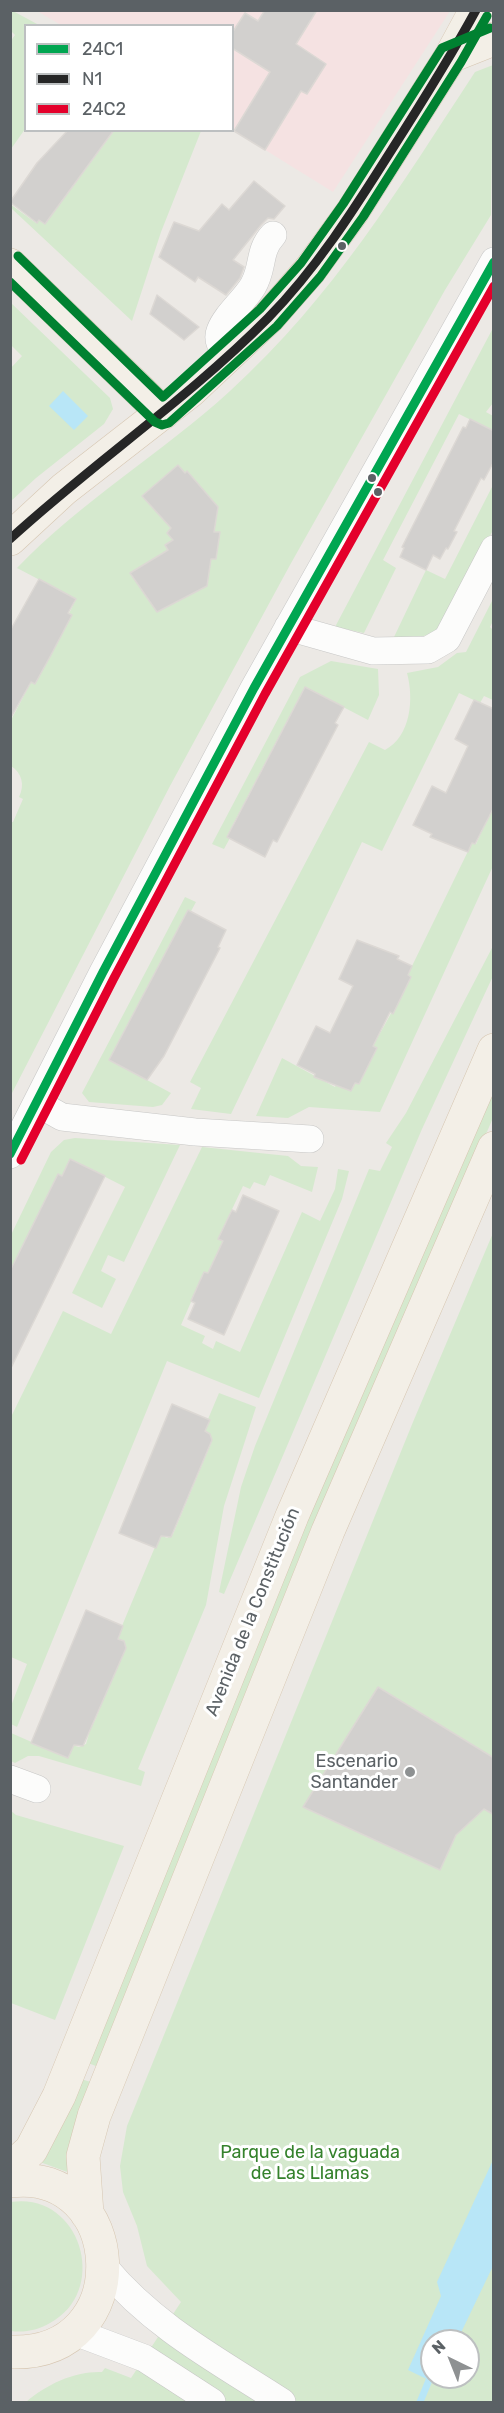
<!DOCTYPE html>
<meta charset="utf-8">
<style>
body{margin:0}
#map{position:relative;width:504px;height:2413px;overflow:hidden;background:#ece9e5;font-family:Rubik,sans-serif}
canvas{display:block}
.frame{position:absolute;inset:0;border:12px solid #5b6165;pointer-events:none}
.legend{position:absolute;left:24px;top:24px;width:210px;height:108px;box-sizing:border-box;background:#fff;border:2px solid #bdc0c1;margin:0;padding:8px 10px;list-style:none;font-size:18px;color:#5b6165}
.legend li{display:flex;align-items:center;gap:12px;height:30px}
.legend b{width:30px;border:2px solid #bdc0c1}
.north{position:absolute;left:420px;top:2329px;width:60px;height:60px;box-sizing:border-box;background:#fff;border:2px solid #bdc0c1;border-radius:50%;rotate:317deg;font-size:16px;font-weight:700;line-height:24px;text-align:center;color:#5b6165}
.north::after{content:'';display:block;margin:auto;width:21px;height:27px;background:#8e9192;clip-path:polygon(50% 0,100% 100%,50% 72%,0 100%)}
</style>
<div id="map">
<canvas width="504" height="2413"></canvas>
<div class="frame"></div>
<ul class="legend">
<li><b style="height:8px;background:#00a651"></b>24C1</li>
<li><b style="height:8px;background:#262626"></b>N1</li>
<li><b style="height:8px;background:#e4002b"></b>24C2</li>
</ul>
<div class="north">N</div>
</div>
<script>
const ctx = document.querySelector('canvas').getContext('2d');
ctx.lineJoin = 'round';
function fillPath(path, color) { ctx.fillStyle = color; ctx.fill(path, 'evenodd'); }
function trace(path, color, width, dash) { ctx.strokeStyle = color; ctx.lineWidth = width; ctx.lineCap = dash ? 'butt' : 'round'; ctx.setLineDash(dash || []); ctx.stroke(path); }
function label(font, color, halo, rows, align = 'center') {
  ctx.font = font + ' Rubik,sans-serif'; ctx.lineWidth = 6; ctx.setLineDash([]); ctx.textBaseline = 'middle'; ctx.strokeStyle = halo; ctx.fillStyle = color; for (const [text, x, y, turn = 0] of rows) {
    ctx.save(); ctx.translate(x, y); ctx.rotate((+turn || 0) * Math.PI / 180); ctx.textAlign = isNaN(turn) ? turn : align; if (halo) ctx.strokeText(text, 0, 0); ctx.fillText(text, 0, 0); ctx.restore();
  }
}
const medical = new Path2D(`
 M37,11H450L333,192L233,130L232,26L61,25Z`);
const green = new Path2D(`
 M11,10L39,25L26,26L25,129L11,149L10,42L15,35L11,31Z
 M493,65L491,215L445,290L290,565L170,786L11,1095L10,822H13L23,799L19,797C25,785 22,773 11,766L10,722L31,682L35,684L76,599L17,568C81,501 161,454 230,391C334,296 399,188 475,72Z
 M114,131H201L161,232L132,321L11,208L10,204L36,223L39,220L45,224Z
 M10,302L110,398L113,409L104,424L36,478L11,501V368L22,356L11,345Z
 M493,328V403L486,412L493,416V431L459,414L383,560L396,568L364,633L335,627Z
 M493,485V530L445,622C431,640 415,637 394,637L426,570L445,579Z
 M493,599V621L490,627L493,630V700L484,696L480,703L459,693L382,851L362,842L231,1114L191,1109L201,1088L190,1082L369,742L385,750C411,736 414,699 407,673L438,667L457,653L466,652Z
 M331,661L378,669L379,695L368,720L305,687L227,836L230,838L224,849L212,844L300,677Z
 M493,807V866L380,1112L309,1107L288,1118L256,1116L282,1058L335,1087L336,1084L351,1091L355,1083L359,1084L377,1048L373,1046L411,977L408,975L412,966L472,843L476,844Z
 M185,897L196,902L110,1060L171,1093L162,1105L153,1107L89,1102L82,1093Z
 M493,946V976L422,1129L224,1594L219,1592L241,1487L255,1446L369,1169L380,1171L392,1147L386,1143L406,1113Z
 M493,1084V1118L450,1216L101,2068L88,2063L246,1665Z
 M75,1138L180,1145L124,1262L108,1255L101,1271L116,1279L102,1308L72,1293L125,1187L70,1159L62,1176L58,1174L11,1270L10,1237L51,1152L64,1140Z
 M202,1147L288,1156L301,1166L318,1167L312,1192L270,1175L265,1186L254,1182L250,1189L243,1186L218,1239L223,1241L208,1273L204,1272L181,1325L205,1336L202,1343L213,1349L216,1341L240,1352L302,1212L320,1221L335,1189L338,1169L349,1171L342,1199L259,1398L167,1361L17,1727L11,1724V1706L27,1664L11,1657L10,1419L63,1311L111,1334Z
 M493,1233V2402H26C47,2384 75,2371 102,2372L105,2368L131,2378L181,2302L147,2266L137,2226L123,2192L120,2166L127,2126L413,1422ZM432,2341H468V2377H432Z
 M219,1393L256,1407L224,1506L206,1605L138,1769L145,1772L141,1786L39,1756H28L15,1763L11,1761V1733L68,1758L72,1745L79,1747L86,1744L90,1730L87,1724L92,1726L96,1718L125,1645L117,1638L119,1633L160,1535L167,1538L173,1534L212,1441L210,1434L203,1431Z
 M10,1810L16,1815L124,1846L55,2020L11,2003Z
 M81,2079L94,2083L70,2173L40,2162Z
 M11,2202C80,2191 111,2290 50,2323C38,2330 24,2333 11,2331Z`);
const water = new Path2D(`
 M63,391L88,416L74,430L49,406Z
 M493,2160V2266L457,2341H432V2377H446L443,2387L408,2370L441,2296L437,2282Z`);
const stream = new Path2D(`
 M420,2402L432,2373`);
const building = new Path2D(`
 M265,10H317L296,44L326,64L307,94L301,91L265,150L234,131L270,72L232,48V33L245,13L258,21Z
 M68,130H114L45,224L39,220L37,223L10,202L37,163Z
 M254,181L285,206L274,219L268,218L261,225L233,260L244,267L240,278L226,295L198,277L195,282L159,257L174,222L199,231L222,204L229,210Z
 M157,295L199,327L184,340L150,314Z
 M470,419L494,431V461L484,480L481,478L454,531L457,532L448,549L446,548L440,559L433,555L426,570L400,557L404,548L402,547L463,427L466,428Z
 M178,465L185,473L187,471L218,507L214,532H220L216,559H211L207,586L157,612L130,573L168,550L165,545L173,540L167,533L171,528L142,496Z
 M39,579L76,599L68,613L72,615L52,653L35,684L31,682L10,719V631Z
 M305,687L344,707L335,723L338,725L277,842L273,840L265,857L227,837Z
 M474,700L494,709V807L475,844L472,843L468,852L430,837L432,834L413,825L432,786L446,793L468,746L455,739Z
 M188,910L226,930L218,947L220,948L164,1056L147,1080L109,1060Z
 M357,940L399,956L397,959L412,966L408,975L411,977L393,1014L390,1012L373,1046L377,1048L359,1084L355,1083L351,1091L314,1077L315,1074L297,1065L316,1026L330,1033L353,986L339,979Z
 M70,1159L105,1176L10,1370V1271L58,1174L62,1176Z
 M243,1195L279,1211L224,1335L188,1319L195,1303L191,1301L199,1283L204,1272L208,1273L223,1241L218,1239L232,1210L236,1212Z
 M172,1404L210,1420L205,1431L210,1434L212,1440L171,1537L161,1536L156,1548L119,1533Z
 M86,1610L123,1626L118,1639L124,1641L126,1648L83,1746L74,1745L68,1758L31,1743Z
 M378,1687L494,1758V1815L484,1809L456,1835L440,1870L303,1807Z`);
const minor = new Path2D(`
 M228,356C223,349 216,341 220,331C226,315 244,301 253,286C264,267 258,251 273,235
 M288,627L373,651L428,650L447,639L494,549
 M37,1103L62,1117L195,1132L310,1139
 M10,1155L103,972L254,688L494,261
 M10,1779L37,1789
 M105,2268C154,2327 219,2361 282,2402
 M75,2332L144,2358L212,2402`);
const major = new Path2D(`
 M451,56L494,39
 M10,265L163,413
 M10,539L64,489L190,391L269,317L310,270L353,211L451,56L476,10
 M10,2169L31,2150L59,2096L292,1516L494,1050
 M10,2181C127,2166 140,2357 10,2352
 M87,2214L83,2156L94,2116L328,1531L494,1148`);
const bus1 = new Path2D(`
 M10,1154L103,972L254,688L494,262`);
const bus2 = new Path2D(`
 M10,539C94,462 188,399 268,318C316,269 353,211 389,154C419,107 449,60 476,10`);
const bus3 = new Path2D(`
 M21,1160L114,978L265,694L494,286`);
const bus4 = new Path2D(`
 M10,282L155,422L162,425L169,423L277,326L320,277L363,217L461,62L487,16`);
const bus5 = new Path2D(`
 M18,256L163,397L260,309L301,263L343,204L442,48L490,28`);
const markers = [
 [342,246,5,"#5b6165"],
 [372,478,5,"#5b6165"],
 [378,492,5,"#5b6165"],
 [410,1772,6,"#8e9192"]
];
const streetNames = [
 ["Avenida de la Constitución",253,1612,-68]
];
const poiNames = [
 ["Escenario",398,1762],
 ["Santander",398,1783]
];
const parkNames = [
 ["Parque de la vaguada",310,2153],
 ["de Las Llamas",310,2174]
];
fillPath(medical, '#f5e2e2');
fillPath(green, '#d5e9ce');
fillPath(water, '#b8e6f7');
trace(stream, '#b8e6f7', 7);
fillPath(building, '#d2d0ce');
trace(building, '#dcd8d4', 1.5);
trace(minor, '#c7c7c6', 28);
trace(major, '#d6c6b1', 34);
trace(minor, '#fcfcfb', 27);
trace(major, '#f3efe7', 33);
trace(bus1, '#00a651', 9);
trace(bus2, '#262626', 9);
trace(bus3, '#e4002b', 9);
trace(bus4, '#008131', 9);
trace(bus5, '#008131', 9);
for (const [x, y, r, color] of markers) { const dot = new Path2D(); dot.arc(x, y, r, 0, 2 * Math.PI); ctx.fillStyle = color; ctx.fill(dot); trace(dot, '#fff', 2); }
label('18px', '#5b6165', '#fff', streetNames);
label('18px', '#5b6165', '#fff', poiNames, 'right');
label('18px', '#35822c', '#fff', parkNames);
</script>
